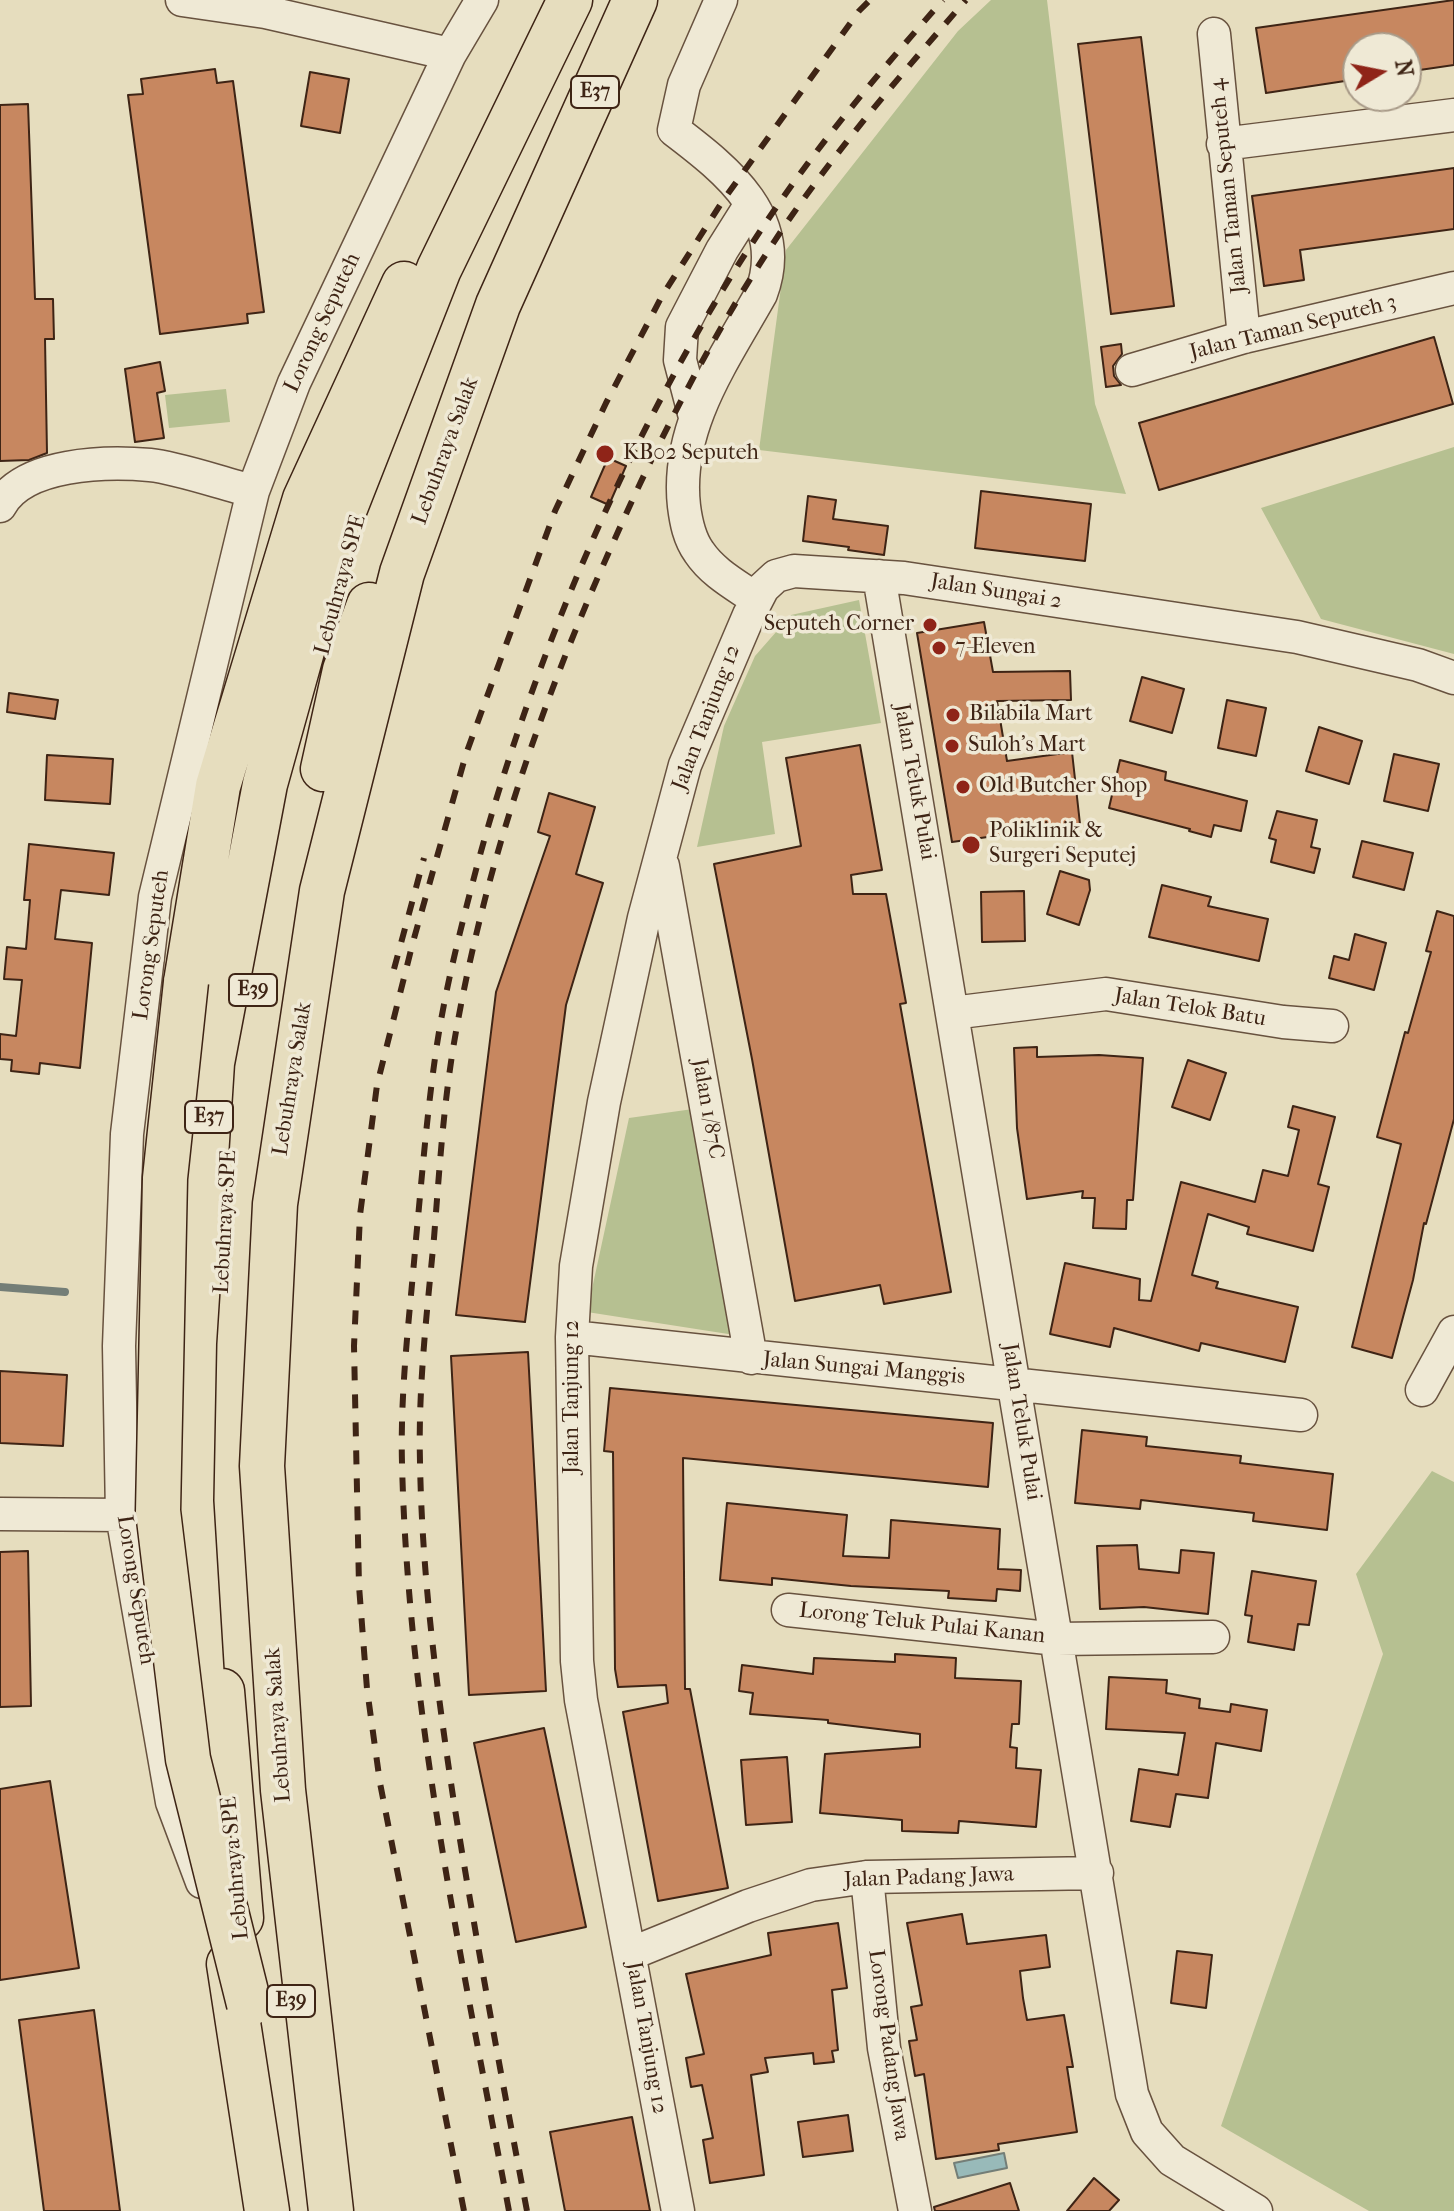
<!DOCTYPE html>
<meta charset="utf-8">
<style>
body{margin:0}
#map{position:relative;width:1454px;height:2211px;overflow:hidden;background:#e6ddbe;font-family:"IM FELL French Canon",serif}
canvas{display:block}
.north{position:absolute;left:1342px;top:32px;width:80px;height:80px;box-sizing:border-box;background:#efe9d5;border:2px solid #a89a88;border-radius:50%;rotate:80deg;font-size:22px;font-weight:700;line-height:32px;text-align:center;color:#3e2415}
.north::after{content:'';display:block;margin:auto;width:28px;height:36px;background:#8f2418;clip-path:polygon(50% 0,100% 100%,50% 72%,0 100%)}
</style>
<div id="map">
<canvas width="1454" height="2211"></canvas>
<div class="north">N</div>
</div>
<script>
const ctx = document.querySelector('canvas').getContext('2d');
ctx.lineJoin = 'round';
function fillPath(path, color) { ctx.fillStyle = color; ctx.fill(path, 'evenodd'); }
function trace(path, color, width, dash) { ctx.strokeStyle = color; ctx.lineWidth = width; ctx.lineCap = dash ? 'butt' : 'round'; ctx.setLineDash(dash || []); ctx.stroke(path); }
function label(font, color, halo, rows, align = 'center') {
  ctx.font = font + ' "IM FELL French Canon",serif'; ctx.lineWidth = 7; ctx.setLineDash([]); ctx.textBaseline = 'middle'; ctx.strokeStyle = halo; ctx.fillStyle = color; for (const [text, x, y, turn = 0] of rows) {
    ctx.save(); ctx.translate(x, y); ctx.rotate((+turn || 0) * Math.PI / 180); ctx.textAlign = isNaN(turn) ? turn : align; if (halo) ctx.strokeText(text, 0, 0); ctx.fillText(text, 0, 0); ctx.restore();
  }
}
const green = new Path2D(`
 M991,0H1047L1095,404L1126,494L759,450L786,250L958,31Z
 M226,389L230,422L169,428L165,395Z
 M1454,447V654L1321,619L1261,508Z
 M859,600L881,723L762,742L775,834L697,847L724,726L755,656L791,615Z
 M693,1109L741,1336L587,1312L629,1118Z
 M1432,1471L1454,1482V2211H1369L1221,2126L1383,1654L1356,1574Z`);
const water = new Path2D(`
 M1004,2153L1007,2168L958,2178L954,2163Z`);
const stream = new Path2D(`
 M0,1287L65,1292`);
const building = new Path2D(`
 M1454,0V65L1406,72V48H1358V79L1266,93L1256,28Z
 M1141,37L1174,306L1111,314L1078,44Z
 M215,69L217,83L233,81L264,312L247,314L248,323L160,334L128,95L143,94L141,79Z
 M310,72L349,79L340,133L301,126Z
 M28,104L35,299H53L54,339H45L47,453L29,460L0,461V105Z
 M1454,168V229L1300,250L1304,280L1264,286L1252,196Z
 M1434,337L1453,404L1159,490L1139,423Z
 M1121,344L1122,354L1113,366L1114,376L1121,385L1106,387L1101,347Z
 M160,362L165,391L157,393L164,438L135,442L125,369Z
 M608,458L626,466L609,505L591,497Z
 M981,491L1091,504L1085,561L975,548Z
 M808,496L836,500L833,519L888,526L884,555L848,550L849,547L803,541Z
 M984,622L993,672L1070,671L1071,700L997,701L1007,761L1072,752L1080,824L952,842L917,633Z
 M1142,677L1184,689L1172,733L1130,721Z
 M9,693L58,700L55,719L7,712Z
 M1227,700L1266,708L1256,756L1218,748Z
 M1319,727L1362,741L1349,784L1306,771Z
 M860,745L882,870L851,875L853,894H886L906,1003L900,1004L951,1292L884,1304L880,1285L795,1301L752,1059L714,864L801,846L786,758Z
 M1394,754L1439,764L1428,811L1384,801Z
 M47,755L113,759L110,804L45,800Z
 M1120,760L1166,772L1165,780L1247,801L1241,831L1214,825L1211,837L1189,831L1190,829L1109,808Z
 M549,793L595,807L576,874L603,883L566,1005L525,1322L456,1315L496,992L550,836L538,832Z
 M1277,811L1317,820L1311,847L1320,849L1314,873L1271,862L1276,840L1269,838Z
 M1362,841L1413,853L1404,890L1353,877Z
 M29,844L114,853L109,895L61,890L55,939L92,943L80,1068L40,1063L39,1074L11,1071L12,1060L0,1059V1034L16,1036L22,980L4,979L7,947L26,949L30,900H24Z
 M1060,871L1089,880L1090,890L1079,925L1047,914Z
 M1162,885L1211,897L1208,906L1268,919L1259,961L1149,937Z
 M1024,891L1025,941L982,942L981,892Z
 M1437,911L1454,916V1119L1426,1224L1424,1223L1413,1280L1392,1358L1352,1347L1401,1144L1377,1137L1405,1032L1408,1033L1431,952L1426,951Z
 M1355,934L1386,943L1374,990L1329,978L1334,956L1349,960Z
 M1037,1047V1057L1099,1055L1143,1058L1133,1200H1127L1126,1229L1093,1228L1095,1198H1082L1083,1191L1027,1199L1017,1128L1014,1048Z
 M1188,1060L1226,1073L1210,1120L1172,1107Z
 M1293,1106L1335,1117L1318,1184L1329,1187L1313,1251L1247,1234L1249,1227L1208,1214L1192,1275L1218,1282L1216,1288L1298,1307L1285,1362L1201,1343L1199,1351L1114,1328L1110,1347L1050,1334L1065,1263L1140,1279L1139,1300L1151,1301L1181,1182L1255,1202L1263,1170L1288,1176L1299,1130L1288,1127Z
 M528,1352L546,1691L469,1695L451,1356Z
 M0,1371L67,1375L63,1446L0,1443Z
 M610,1388L993,1423L988,1487L683,1458L685,1689H690L728,1888L658,1901L623,1712L668,1703L666,1685L618,1687L615,1669L613,1452L604,1451Z
 M1082,1430L1147,1437L1146,1446L1241,1456L1240,1463L1333,1474L1327,1530L1253,1521L1254,1513L1141,1500L1140,1509L1075,1503Z
 M727,1503L847,1515L843,1556L889,1558L891,1520L1000,1529L998,1569L1021,1570L1020,1591L997,1589L996,1601L948,1598L949,1591L851,1586L772,1578V1585L720,1580Z
 M1137,1545L1139,1569L1179,1573L1181,1550L1214,1553L1208,1614L1144,1607L1100,1609L1097,1546Z
 M28,1551L31,1706L0,1707V1552Z
 M1252,1571L1316,1581L1309,1625L1298,1624L1294,1650L1248,1642L1252,1616L1245,1615Z
 M895,1654L956,1658L955,1678L1021,1681L1019,1724H1012L1010,1747L1017,1748L1016,1768L1041,1770L1036,1827L959,1821L958,1833L902,1831V1820L820,1813L825,1754L920,1747V1734L828,1723V1720L750,1714L753,1693L739,1691L742,1665L813,1674L814,1658L895,1662Z
 M1109,1677L1167,1680L1166,1693L1200,1699L1199,1708L1230,1712L1231,1704L1267,1710L1261,1751L1216,1743L1208,1798L1176,1794L1170,1827L1131,1821L1139,1769L1178,1775L1185,1733L1106,1729Z
 M544,1728L586,1927L516,1942L474,1743Z
 M787,1757L792,1822L746,1825L741,1760Z
 M50,1781L79,1968L0,1980V1789Z
 M962,1914L967,1944L1046,1935L1050,1967L1020,1971L1023,1998L1027,2020L1064,2015L1073,2067H1067L1077,2132L998,2144L999,2150L936,2159L924,2074L915,2076L909,2041L917,2040L911,2007L922,2005L907,1923Z
 M838,1923L847,1988L832,1990L838,2050L832,2051L834,2062L814,2064L813,2053L765,2058L768,2072L751,2075L764,2175L710,2183L703,2140L713,2138L702,2085L691,2087L686,2058L704,2054L686,1974L771,1955L768,1933Z
 M1177,1951L1212,1955L1206,2008L1171,2003Z
 M94,2010L120,2211H44L19,2020Z
 M848,2115L853,2151L803,2157L798,2122Z
 M632,2117L650,2211H565L550,2132Z
 M1094,2178L1119,2200L1109,2211H1067Z
 M1010,2183L1019,2211H935L934,2207Z`);
const minor = new Path2D(`
 M182,0L265,12L450,54
 M721,0L684,85L674,130C728,171 789,219 761,294C724,360 675,427 684,506C686,522 689,538 699,552C713,573 736,585 756,599
 M1214,34L1244,337
 M1223,144L1454,115
 M1132,370L1244,337L1454,288
 M695,417L680,360L682,327L722,250L751,204
 M0,506C23,463 106,461 150,465C179,468 223,484 253,491
 M879,576L1132,2094L1147,2132L1172,2160L1256,2211
 M663,866L751,1358
 M952,1013L1106,994L1283,1022L1332,1026
 M572,1337L1301,1415
 M1422,1390L1454,1332
 M0,1514L122,1515
 M788,1610L1057,1639L1213,1637
 M867,1877L884,2048L915,2211
 M202,1882L172,1802L122,1515L119,1346L127,1134L155,897L253,491L294,383L450,54L482,0
 M630,1954L748,1906L811,1885L867,1877L1097,1873
 M678,2211L581,1700L577,1661L572,1337L576,1266L604,1102L644,918L685,765L749,615L763,588L776,576L794,571L904,578L1297,637L1418,665L1454,678`);
const highway = new Path2D(`
 M323,769L345,670L369,605
 M186,982L218,786L305,499L404,284
 M222,1691L241,1918
 M205,1729L191,1501L194,1343L212,1063L265,784L334,536L439,269L570,0
 M229,1964L267,2211
 M331,2211L283,1790L262,1466L275,1204L322,891L402,573L498,305L635,0`);
const rail = new Path2D(`
 M394,969L424,858
 M464,2211L380,1783L367,1689L359,1586L354,1346L360,1215L377,1085L413,942L466,754L555,511L606,403L662,296L722,202L859,11L870,0
 M509,2211C463,1965 408,1714 402,1463C400,1389 410,1313 416,1239C422,1176 427,1113 436,1051C445,989 461,927 477,866C538,641 641,405 773,212C824,137 883,68 943,0
 M527,2211C501,2075 476,1940 454,1803C437,1690 422,1577 420,1462C418,1388 427,1312 434,1238C439,1175 443,1111 453,1049C482,874 540,705 613,543C662,432 719,322 788,221C842,143 904,71 966,0`);
const highwayBridge = new Path2D(`
 M186,982L165,1178L158,1511L188,1759L249,2004`);
const markers = [
 [605,454,10,"#8f2418"],
 [930,625,8,"#8f2418"],
 [939,648,8,"#8f2418"],
 [953,715,8,"#8f2418"],
 [952,746,8,"#8f2418"],
 [963,787,8,"#8f2418"],
 [971,845,10,"#8f2418"]
];
const shields = [
 [595,92,48],
 [253,990,48],
 [209,1117,48],
 [291,2001,48]
];
const shieldNames = [
 ["E37",595,92],
 ["E39",253,990],
 ["E37",209,1117],
 ["E39",291,2001]
];
const streetNames = [
 ["Jalan Taman Seputeh 4",1229,186,-96],
 ["Lorong Seputeh",323,323,-65],
 ["Jalan Taman Seputeh 3",1293,328,-14],
 ["Lebuhraya Salak",446,451,-70],
 ["Lebuhraya SPE",341,585,-75],
 ["Jalan Sungai 2",996,592,9],
 ["Jalan Tanjung 12",707,718,-69],
 ["Jalan Teluk Pulai",914,782,80],
 ["Lorong Seputeh",152,945,-82],
 ["Jalan Telok Batu",1190,1008,9],
 ["Lebuhraya Salak",293,1079,-81],
 ["Jalan 1/87C",707,1109,80],
 ["Lebuhraya SPE",226,1222,-87],
 ["Jalan Sungai Manggis",864,1369,5],
 ["Jalan Tanjung 12",573,1397,-90],
 ["Jalan Teluk Pulai",1021,1422,81],
 ["Lorong Seputeh",135,1590,81],
 ["Lorong Teluk Pulai Kanan",922,1624,6],
 ["Lebuhraya Salak",279,1725,-94],
 ["Lebuhraya SPE",236,1868,-95],
 ["Jalan Padang Jawa",929,1878,-2],
 ["Jalan Tanjung 12",646,2038,80],
 ["Lorong Padang Jawa",888,2045,82]
];
const poiNames = [
 ["KB02 Seputeh",623,454],
 ["Seputeh Corner",914,625,"right"],
 ["7-Eleven",955,648],
 ["Bilabila Mart",969,715],
 ["Suloh’s Mart",968,746],
 ["Old Butcher Shop",979,787],
 ["Poliklinik &",989,832],
 ["Surgeri Seputej",989,857]
];
fillPath(green, '#b6c091');
fillPath(water, '#98bab9');
trace(water, '#747e77', 2);
trace(stream, '#747e77', 8);
fillPath(building, '#c78760');
trace(building, '#3e2415', 2);
trace(minor, '#68523f', 35);
trace(highway, '#3e2415', 47);
trace(minor, '#efe9d5', 32);
trace(highway, '#e6ddbe', 44);
trace(rail, '#3e2415', 6, [14, 14]);
trace(highwayBridge, '#3e2415', 47, []);
trace(highwayBridge, '#e6ddbe', 44);
for (const [x, y, r, color] of markers) { const dot = new Path2D(); dot.arc(x, y, r, 0, 2 * Math.PI); ctx.fillStyle = color; ctx.fill(dot); trace(dot, '#efe9d5', 3); }
for (const [x, y, w] of shields) { const box = new Path2D(); box.roundRect(x - w / 2, y - 16, w, 32, 6); ctx.fillStyle = '#efe9d5'; ctx.fill(box); trace(box, '#3e2415', 2); }
label('bold 20px', '#3e2415', null, shieldNames);
label('22px', '#3e2415', '#efe9d5', streetNames);
label('22px', '#3e2415', '#efe9d5', poiNames, 'left');
</script>
